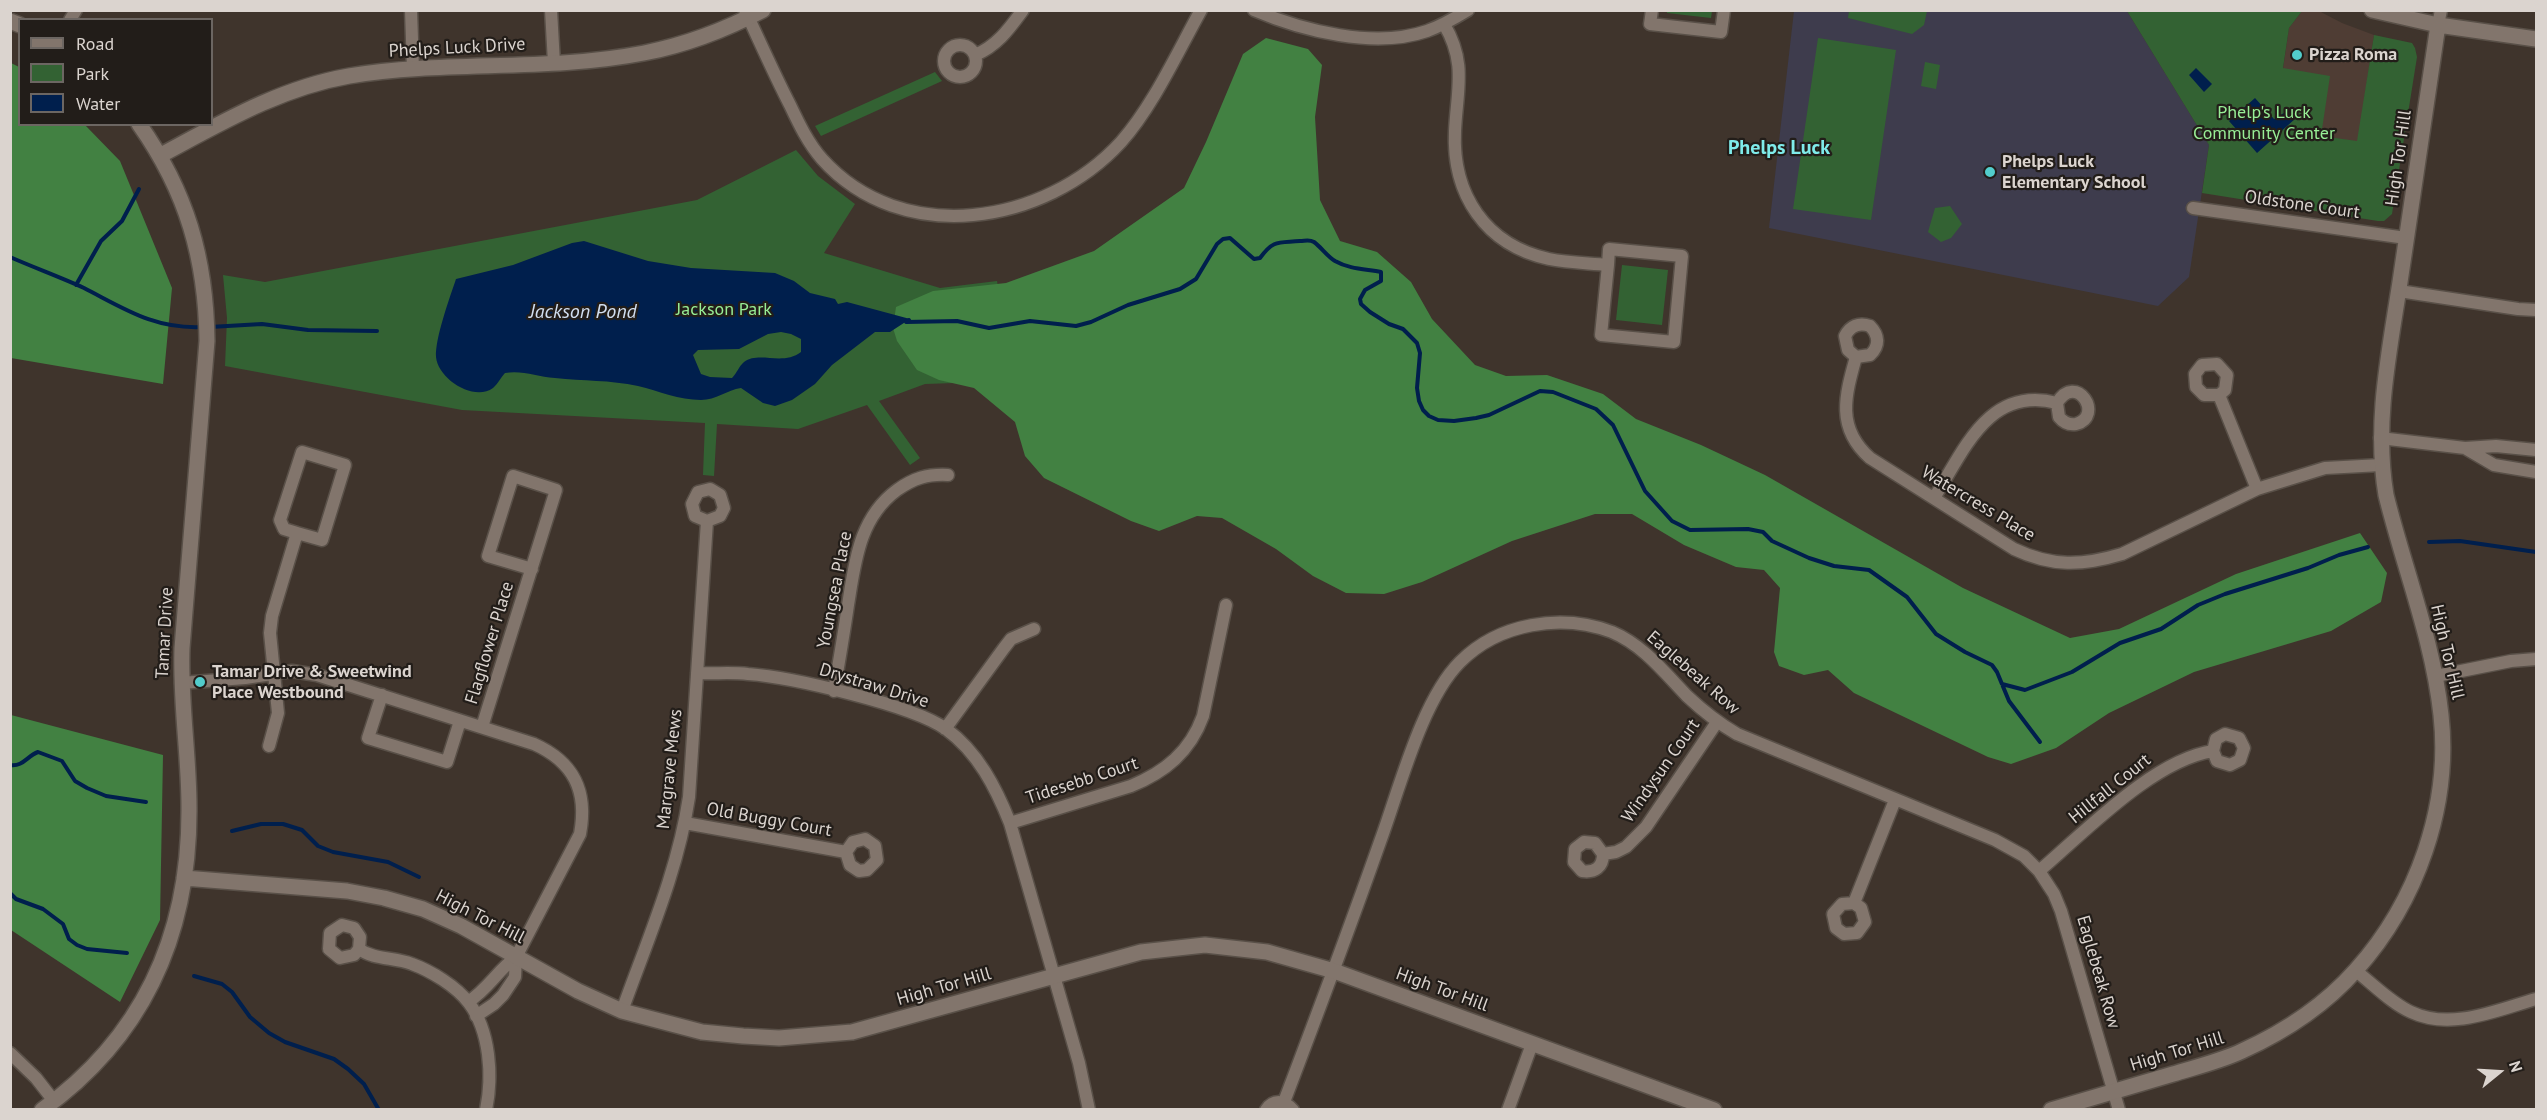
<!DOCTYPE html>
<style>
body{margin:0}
#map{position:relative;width:2547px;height:1120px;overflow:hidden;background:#3f342c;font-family:"PT Sans",sans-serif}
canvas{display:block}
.frame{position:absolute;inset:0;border:12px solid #dbd4cf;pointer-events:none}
.legend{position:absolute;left:18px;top:18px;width:195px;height:108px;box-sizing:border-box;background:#221d19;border:2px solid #6c6662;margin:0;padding:8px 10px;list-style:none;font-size:18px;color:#dbd4cf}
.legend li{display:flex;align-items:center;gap:12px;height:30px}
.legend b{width:30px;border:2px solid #6c6662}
.north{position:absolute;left:2469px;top:1042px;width:60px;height:60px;-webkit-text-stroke:4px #221d19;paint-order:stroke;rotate:72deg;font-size:16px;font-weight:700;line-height:24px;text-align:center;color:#dbd4cf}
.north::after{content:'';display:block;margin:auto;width:21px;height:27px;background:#dbd4cf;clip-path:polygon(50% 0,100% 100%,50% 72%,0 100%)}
</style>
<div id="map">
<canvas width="2547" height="1120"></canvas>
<div class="frame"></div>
<ul class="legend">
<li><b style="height:8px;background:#82756c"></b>Road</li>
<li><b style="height:16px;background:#336233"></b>Park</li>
<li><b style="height:16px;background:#001f4d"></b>Water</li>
</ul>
<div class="north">N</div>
</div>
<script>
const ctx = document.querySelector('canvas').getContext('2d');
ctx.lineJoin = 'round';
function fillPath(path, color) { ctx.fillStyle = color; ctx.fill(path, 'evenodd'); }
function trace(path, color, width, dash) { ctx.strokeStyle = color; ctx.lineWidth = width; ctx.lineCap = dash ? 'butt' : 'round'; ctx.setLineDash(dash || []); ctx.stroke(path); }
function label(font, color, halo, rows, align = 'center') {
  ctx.font = font + ' "PT Sans",sans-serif'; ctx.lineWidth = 4.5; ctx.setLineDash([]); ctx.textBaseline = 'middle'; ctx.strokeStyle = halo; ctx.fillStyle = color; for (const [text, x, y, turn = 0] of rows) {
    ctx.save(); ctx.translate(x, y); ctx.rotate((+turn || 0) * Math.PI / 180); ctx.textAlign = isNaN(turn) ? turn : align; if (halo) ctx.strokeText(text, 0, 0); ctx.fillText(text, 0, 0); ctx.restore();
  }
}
const commercial = new Path2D(`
 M2302,11H2319L2342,23L2374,35L2358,142L2321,136L2283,69L2289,28Z`);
const education = new Path2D(`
 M1794,11H2127L2209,145L2189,277L2158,306L1769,228Z`);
const green = new Path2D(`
 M1667,11L1712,10V11L1711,18L1667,13Z
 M1849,11V10L1927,11L1924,25L1912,34L1848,18Z
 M2127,11H2302L2289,28L2283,68L2330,76L2321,136L2357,141L2374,35L2412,43L2415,48L2417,57L2392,214L2384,221H2378L2202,193L2209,145Z
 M1818,38L1896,50L1871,220L1793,209Z
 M1925,62L1940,65L1936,89L1921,86Z
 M935,72L942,81L821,136L815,126Z
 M796,150L818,176L855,204L824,253L940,288L997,281L1014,381L925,384L879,401L920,458L910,465L867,405L798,429L717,424L714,476L703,475L705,423L462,410L225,366L227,318L223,275L265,282L697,200Z
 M1950,206L1962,224L1951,238L1941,242L1928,232L1935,208Z
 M1622,265L1668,270L1662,325L1616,320Z`);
const forest = new Path2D(`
 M1266,38L1308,49L1322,65L1315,117L1320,200L1340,241L1377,252L1411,282L1432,319L1475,365L1506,376L1547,375L1603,394L1636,419L1701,445L1765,475L1963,588L2070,638L2119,629L2236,574L2360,533L2387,573L2381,602L2331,631L2194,672L2109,713L2056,748L2011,764L1988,757L1854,693L1828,670L1804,675L1779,666L1774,652L1780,588L1764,570L1736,567L1684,545L1632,514H1595L1512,541L1422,582L1384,594L1346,593L1313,576L1276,549L1222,518L1197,516L1159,531L1131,521L1044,478L1025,456L1015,422L974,388L939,380L917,370L897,341L893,328L896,307L933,291L1006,283L1094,251L1184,188L1206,142L1243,54Z
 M11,63L19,67L20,124L85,125L120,161L172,288L163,384L11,358Z
 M11,715L163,755L160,920L120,1002L11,930Z`);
const water = new Path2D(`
 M2196,68L2212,84L2204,92L2189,75Z
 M2255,98L2274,119L2289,110L2296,118L2257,153L2229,121Z
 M584,241L648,261L691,268L775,273L794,281L810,293L835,299L838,304L847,302L910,319L890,332H875L832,365L815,384L792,400L775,406L763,403L741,388C727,390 716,400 701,400C679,400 659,391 638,386C610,380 583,381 555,378C537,377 523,370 505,373C501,377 498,384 493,388C474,402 438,379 436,357C435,338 450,297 456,279L513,265L572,243ZM781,332L791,334L801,339V352C783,366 759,351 744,362C739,366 737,373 732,378L710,377L701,374L693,355L698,350L739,349L768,334Z`);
const stream = new Path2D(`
 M10,257C35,268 60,277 84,288C125,309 154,329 202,327
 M76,285L101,241L122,221L139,189
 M909,320L906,322L957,321L989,328L1030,321L1076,326L1091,322L1128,305L1180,289L1196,279L1217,244L1223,239L1230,238L1254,259L1260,258C1274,239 1279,243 1300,241C1305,241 1309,239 1314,242C1321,247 1327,256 1335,261C1349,269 1365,269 1381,272V281L1365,290L1360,299L1361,304L1370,312L1389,324L1403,329L1417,343L1420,353L1417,388L1419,401L1423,410L1429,416L1438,420L1454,421L1476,418L1489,415L1540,391L1553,392L1596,409L1613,425L1645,491L1672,521L1690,530L1748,529L1763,532L1772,541L1809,558L1834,566L1869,570L1907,597L1936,634L1965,652L1992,665L1997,672L2009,701L2040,742
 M210,327L262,324L308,330L377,331
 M2429,542L2460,541L2536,552
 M2002,684L2025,690L2072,672L2120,643L2161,629L2198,605L2225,594L2308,568L2339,555L2368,547
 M10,765C23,767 27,756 38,752L62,761L75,781L87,788L106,796L146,802
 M232,831L261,824H283L302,830L318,846L333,852L388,862L419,877
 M10,893L16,899L43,909L63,924L69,939L77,945L87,949L127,953
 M194,976L222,984L232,992L250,1017L269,1033L285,1042L334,1059L348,1069L364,1084L379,1110`);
const street = new Path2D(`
 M411,10L413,69
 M551,10L554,63
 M745,10C760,42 774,74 790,105C799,124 808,143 822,159C902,248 1045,225 1121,142C1153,106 1177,53 1201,10
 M1254,10C1303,31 1375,49 1427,31C1441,26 1455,18 1468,10
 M1652,10L1650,24L1721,32L1724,10
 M70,20L76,10
 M1444,24C1467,63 1457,89 1455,131C1452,194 1485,245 1549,259C1568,263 1589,263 1608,265L1609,249L1682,256L1674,342L1601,335L1608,265
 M2438,25L2441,10
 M944 61a16 16 0 1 1 32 0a16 16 0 1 1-32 0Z
 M975,55C997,46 1009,29 1023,10
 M2193,208L2406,238
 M2399,291L2518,309L2536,310
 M1856,357L1848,350L1845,336C1850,326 1859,322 1870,326C1879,335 1880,346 1870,355L1856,357C1845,396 1836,428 1870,458L2014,549C2052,567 2082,566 2122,554L2257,489L2325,468L2381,465
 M2219,395H2204L2196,387L2195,374L2202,365L2217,364L2227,375L2225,390L2219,395L2257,489
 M2380,438L2465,448L2496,446L2536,450
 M2465,448L2494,465L2536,472
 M1934,498C1964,451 1988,385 2057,403L2059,417C2063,422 2069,425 2076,424C2105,416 2076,371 2057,403
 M697,673C714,674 731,672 748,674C791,677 912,705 946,729C978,752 996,788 1010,823L1079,1063L1089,1110
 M2436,676L2511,661L2536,659
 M181,683L245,678L292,671L317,675L534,744C574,762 588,791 580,834L516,957L515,977L503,995L494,1004L476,1016
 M834,691C839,662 844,633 848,605C855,562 859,518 897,490C914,478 927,474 948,475
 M382,695L368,738L447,762L460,721
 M482,727L556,490L513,476L488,556L532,569
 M945,729L1004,648L1011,639L1034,629
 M269,746L278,713L270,633L272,616L297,533L284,529L280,520L302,452L345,465L322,540L297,533
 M685,823L846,852L850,865L859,871L867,870L877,860L875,846L865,839L853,842L846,852
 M1010,823L1131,786C1165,772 1190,752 1203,716L1226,605
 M1603,854L1595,843L1584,842L1575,849L1574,862L1582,871C1595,873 1603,867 1603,854L1616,852L1626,847L1646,827L1717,722
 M2039,871C2085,832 2153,760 2213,751L2216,739L2225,734L2239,738L2244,748L2240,760L2230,765L2217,761L2213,751
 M1854,903L1861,908L1865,922L1857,933L1844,934L1836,928L1833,914L1842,904L1854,903L1895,800
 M359,949L360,937L354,928L342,925L330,933L329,949L340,958L354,955L359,949C374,960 395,957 412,964C431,971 456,986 469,1003C490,1031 493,1076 486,1110
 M2356,971C2373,984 2391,1003 2411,1012C2451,1031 2497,1010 2536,999
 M468,1002C489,988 497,971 516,957
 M622,1011C647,941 678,871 689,797L707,521L720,516L724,508L720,495L710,489L698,492L692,504L695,516L707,521
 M10,1053L36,1078L54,1101
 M1284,1102C1317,1015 1350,927 1381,839C1400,787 1422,700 1460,662C1499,623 1561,613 1612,632C1643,645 1664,672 1687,696C1703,711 1718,723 1737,734L1995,840L2024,856L2039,871L2054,894L2061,911L2119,1110
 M1266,1110C1273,1099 1285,1100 1293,1110
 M1508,1110L1532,1044`);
const secondary = new Path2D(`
 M2372,10L2438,25L2536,39
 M10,21L20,25
 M161,155C221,123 280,88 349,76C446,60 546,72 644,53C685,45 725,30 763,10
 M184,878L347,891L384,898L423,909L461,926L578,991L622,1011L702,1032L743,1036L779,1038L852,1032L1141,952L1205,945L1267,952L1334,971L1714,1110
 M42,1110C145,1036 190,932 189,807C189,754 180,702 182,648L207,341C206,259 187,192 139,124
 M2051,1110C2092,1098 2133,1086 2173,1074C2196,1067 2221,1061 2242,1051C2284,1032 2325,1005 2356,970C2417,902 2451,806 2441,715C2433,640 2404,568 2386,495C2374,423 2389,354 2400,282C2413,197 2425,111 2438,25`);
const markers = [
 [2297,55,6,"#52cdcc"],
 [1990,172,6,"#52cdcc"],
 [200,682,6,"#52cdcc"]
];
const streetNames = [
 ["Phelps Luck Drive",457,48,-3],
 ["High Tor Hill",2399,158,-82],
 ["Oldstone Court",2302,205,8],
 ["Watercress Place",1978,504,31],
 ["Youngsea Place",835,590,-79],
 ["Tamar Drive",165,633,-87],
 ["Flagflower Place",490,643,-73],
 ["High Tor Hill",2447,652,77],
 ["Eaglebeak Row",1693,673,41],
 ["Drystraw Drive",874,686,17],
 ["Margrave Mews",670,769,-84],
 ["Windysun Court",1661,771,-55],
 ["Tidesebb Court",1082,781,-18],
 ["Hillfall Court",2110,789,-39],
 ["Old Buggy Court",769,820,10],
 ["High Tor Hill",480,917,27],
 ["Eaglebeak Row",2098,972,74],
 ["High Tor Hill",944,987,-16],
 ["High Tor Hill",1442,990,20],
 ["High Tor Hill",2177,1052,-17]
];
const poiNames = [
 ["Pizza Roma",2309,55],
 ["Phelps Luck",2002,162],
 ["Elementary School",2002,183],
 ["Tamar Drive & Sweetwind",212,672],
 ["Place Westbound",212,693]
];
const parkNames = [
 ["Phelp's Luck",2264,113],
 ["Community Center",2264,134],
 ["Jackson Park",724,310]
];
const neighbourhoodNames = [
 ["Phelps Luck",1779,148]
];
const waterNames = [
 ["Jackson Pond",583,312]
];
fillPath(commercial, '#4f3d34');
fillPath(education, '#3e3c4d');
fillPath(green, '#336233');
fillPath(forest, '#428142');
fillPath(water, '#001f4d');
trace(stream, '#001f4d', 4);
trace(street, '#595048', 15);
trace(secondary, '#595048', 18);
trace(street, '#82756c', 12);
trace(secondary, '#82756c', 15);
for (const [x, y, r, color] of markers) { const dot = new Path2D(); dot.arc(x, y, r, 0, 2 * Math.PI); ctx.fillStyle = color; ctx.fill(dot); trace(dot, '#221d19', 2); }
label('18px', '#dbd4cf', '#221d19', streetNames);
label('bold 18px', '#dbd4cf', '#221d19', poiNames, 'left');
label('18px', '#98ee96', '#221d19', parkNames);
label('bold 20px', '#7febea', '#221d19', neighbourhoodNames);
label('italic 20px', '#d1def0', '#221d19', waterNames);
</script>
